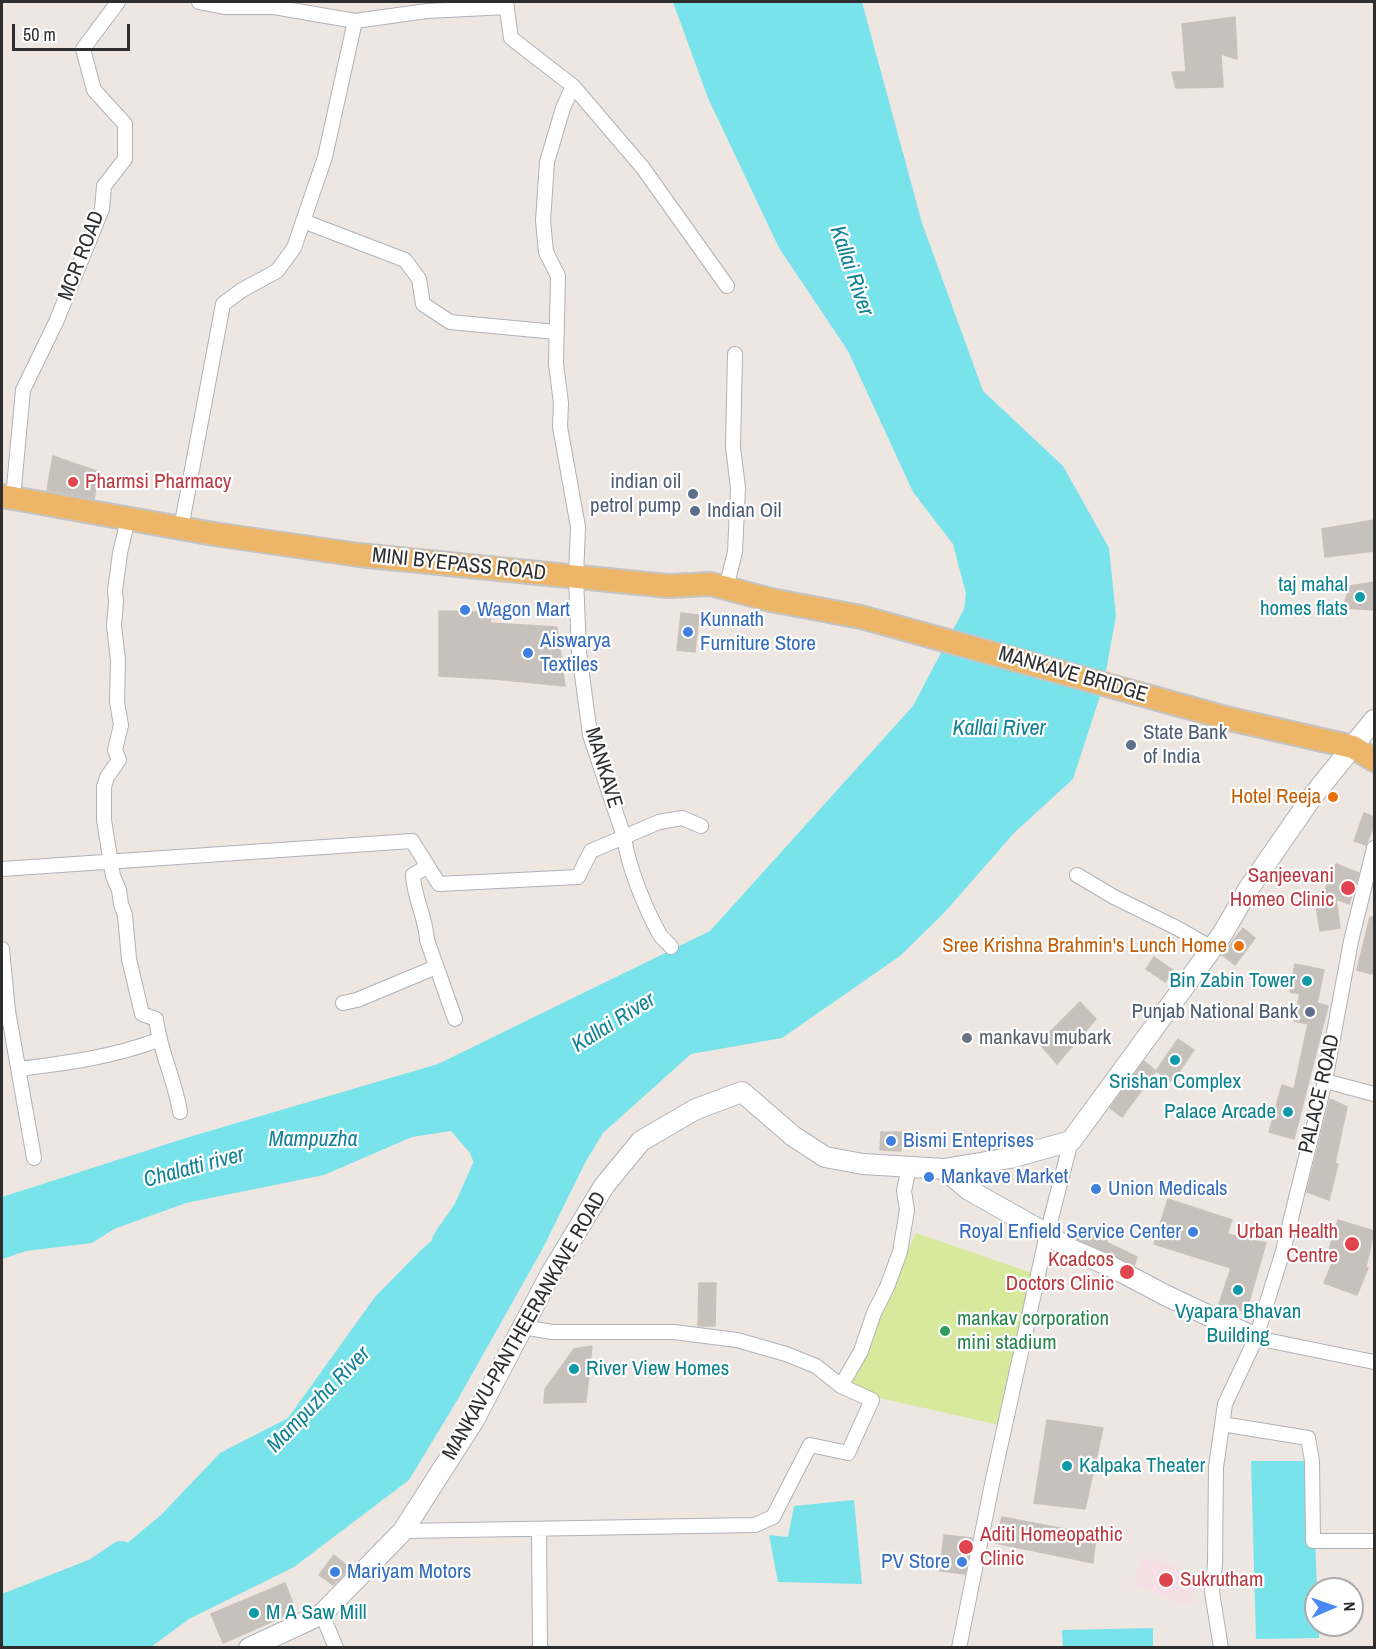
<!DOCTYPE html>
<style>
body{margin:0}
#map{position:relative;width:1376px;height:1649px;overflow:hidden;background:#eee6e1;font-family:"Archivo Narrow",sans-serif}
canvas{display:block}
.frame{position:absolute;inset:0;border:3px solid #2e2e2e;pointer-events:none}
.north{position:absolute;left:1304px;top:1577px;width:60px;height:60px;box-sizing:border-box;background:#fff;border:2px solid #ababab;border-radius:50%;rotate:88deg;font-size:16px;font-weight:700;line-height:24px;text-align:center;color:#2e2e2e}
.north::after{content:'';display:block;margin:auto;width:21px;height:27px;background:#4889f5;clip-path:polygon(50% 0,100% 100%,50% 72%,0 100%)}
.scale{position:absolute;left:12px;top:24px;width:118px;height:27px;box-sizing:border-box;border:3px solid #2e2e2e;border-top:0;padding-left:8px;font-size:18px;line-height:21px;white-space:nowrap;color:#2e2e2e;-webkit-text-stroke:4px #fff;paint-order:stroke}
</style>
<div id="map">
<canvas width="1376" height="1649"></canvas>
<div class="frame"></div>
<div class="north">N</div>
<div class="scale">50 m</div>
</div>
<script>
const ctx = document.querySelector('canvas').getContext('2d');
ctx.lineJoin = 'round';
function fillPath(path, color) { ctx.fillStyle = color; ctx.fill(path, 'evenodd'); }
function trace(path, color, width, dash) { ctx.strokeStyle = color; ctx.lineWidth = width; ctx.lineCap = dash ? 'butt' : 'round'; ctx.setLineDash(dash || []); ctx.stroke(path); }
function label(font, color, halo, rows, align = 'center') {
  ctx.font = font + ' "Archivo Narrow",sans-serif'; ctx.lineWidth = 4.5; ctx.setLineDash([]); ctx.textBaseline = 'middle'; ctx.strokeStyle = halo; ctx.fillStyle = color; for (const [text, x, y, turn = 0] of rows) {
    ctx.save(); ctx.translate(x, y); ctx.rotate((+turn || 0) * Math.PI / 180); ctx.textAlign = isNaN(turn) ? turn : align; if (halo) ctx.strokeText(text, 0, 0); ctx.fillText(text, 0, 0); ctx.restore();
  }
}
const medical = new Path2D(`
 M1152,1557L1200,1577L1188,1606L1133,1584L1142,1559L1150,1562Z`);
const pitch = new Path2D(`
 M916,1233L1032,1273L999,1425L845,1390Z`);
const water = new Path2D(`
 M673,2H862L922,223L983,391L1063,466L1109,548L1116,616L1103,687L1073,779L1014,833L944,913L900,956L782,1038L691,1054L603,1133L586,1161L543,1248L458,1399L409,1480L294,1567L189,1619L151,1647H2V1597L20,1596L52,1585L72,1589L161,1515L220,1453L288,1418L375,1297L420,1251L472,1206L483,1187L470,1153L451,1131L412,1137L324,1175L186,1203L114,1229L92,1243L26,1251L2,1259V1197L189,1137L438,1064L710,931L913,706L964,609L966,594L953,544L913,492L848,351L779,248L708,98Z
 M1251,1461H1312L1317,1589L1316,1625H1319V1638L1256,1639Z
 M854,1500L862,1584L778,1582L769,1535L788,1537L794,1506Z
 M1153,1628V1647H1063L1062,1630Z`);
const river = new Path2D(`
 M446,1241L467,1211L497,1144
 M2,1609L96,1572L121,1555`);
const building = new Path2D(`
 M1235,17L1237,59L1221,54L1223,87L1176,88L1172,72H1186L1182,24Z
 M53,456L99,472L94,499L47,490Z
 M1374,520V551L1325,557L1322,529Z
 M1374,582V610L1343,608L1350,586Z
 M439,611L491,612L490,623L557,627L565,686L494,679L439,676Z
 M681,613L699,615L695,652L677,650Z
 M1364,813L1374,817V826L1366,845L1354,841Z
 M1336,864L1359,873L1349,904L1336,899L1340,928L1320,931L1316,905L1319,904Z
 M1370,917H1374V965L1372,974L1357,970Z
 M1243,928L1255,938L1235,965L1222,955Z
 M1154,957L1173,970L1165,982L1146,969Z
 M1295,964L1324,970L1317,1003L1328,1006L1294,1139L1269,1132L1282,1085L1294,1089L1308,1024L1294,1021L1300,994L1290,992Z
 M1080,1002L1096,1019L1057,1064L1039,1043Z
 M1178,1039L1194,1050L1172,1082L1156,1071Z
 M1144,1061L1156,1071L1122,1117L1110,1108Z
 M1330,1099L1347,1107L1335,1163L1338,1164L1329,1200L1307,1192Z
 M881,1132H902L901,1151L880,1150Z
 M1168,1199L1232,1220L1227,1234L1266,1243L1246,1312L1219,1304L1231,1268L1154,1244Z
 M1338,1220L1374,1231L1366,1267L1368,1268L1357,1295L1324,1283L1336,1253L1329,1250Z
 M1077,1230L1107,1240L1106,1242L1137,1257L1134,1265L1074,1238Z
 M699,1283H716L715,1326H698Z
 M592,1346L586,1402L544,1403L545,1389L574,1349Z
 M1047,1420L1103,1428L1085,1509L1034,1503Z
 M1002,1517L1096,1535L1093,1563L995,1543Z
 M944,1535L972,1538L965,1574L940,1571Z
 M334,1555L350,1568L333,1585L319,1575Z
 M285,1583L296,1611L223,1643L211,1614Z`);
const street = new Path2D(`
 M199,2L224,7H274L355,21L427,11L507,7
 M506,2L511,38L573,86L643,168L727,286
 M573,86L563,108L547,162L543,221L546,252L558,276L556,364L561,403L560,427L578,527L576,577L579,652L590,735L624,837C628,866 645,908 659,933C662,939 668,942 671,947
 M303,221L405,260L419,279L423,304L450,322L556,332
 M13,498L23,390L56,322L102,209L104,186L125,159V124L94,90L83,49L118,2
 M128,519L120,553L115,591L116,602L114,626L118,660L117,702L121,725L115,750L119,760L107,777L104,787V820L113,876L119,890L121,904L125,915L129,959L142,1014L156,1019C160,1052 175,1080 180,1112
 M181,528L223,304L242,290L277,271L294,248L325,157L355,21
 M726,588L735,552L738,488L733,447L735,354
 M428,866L413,875C414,898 426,918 427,940L455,1019
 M2,869L412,841L439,884L578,877L591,851L659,822L682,818L701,826
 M1077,875L1114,897L1177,928L1212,948
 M2,949L8,1011L34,1158
 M343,1003L357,1000L436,967
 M19,1069C67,1063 113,1057 158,1040
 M1325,1081L1374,1094
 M523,1327L552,1332H674L737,1340L786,1354L816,1366L841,1386L861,1351L874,1313L887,1287L900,1252L907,1210L904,1191L909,1167
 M1256,1338L1374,1362
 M1222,1424L1308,1438L1312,1461L1313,1541H1374
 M539,1529L540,1648
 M403,1531L755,1525L773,1517L810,1445L848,1453L872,1400L841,1386
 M322,1614L336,1648
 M959,1648L992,1484L1047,1234L1071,1141
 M1221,1648L1212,1592L1215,1564L1216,1467L1225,1404L1256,1338L1283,1251L1325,1081L1351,941L1374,848`);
const secondary = new Path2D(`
 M944,1169L969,1190L1047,1234L1068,1248L1112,1267L1165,1295L1256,1338
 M249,1648L322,1614L403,1531L474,1420L550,1275L604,1186L641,1141L696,1109L742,1092L793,1136L825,1157L863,1164L944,1169L1010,1158L1071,1141L1197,969L1223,933L1249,888L1312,797L1374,720`);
const primary = new Path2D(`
 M2,496L214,534L359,555L668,586L711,584L771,600L861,617L1230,719L1353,747L1374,760`);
const markers = [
 [73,482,6,"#e0444e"],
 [693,494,6,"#5c6f8a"],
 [695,511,6,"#5c6f8a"],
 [1360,597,6,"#0f9aa8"],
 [465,610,6,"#3f7fe0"],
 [688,632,6,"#3f7fe0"],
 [528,653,6,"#3f7fe0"],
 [1131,745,6,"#5c6f8a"],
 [1333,797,6,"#e8710a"],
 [1348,888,8,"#e0444e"],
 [1239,946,6,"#e8710a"],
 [1307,981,6,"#0f9aa8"],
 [1310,1012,6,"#5c6f8a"],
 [967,1038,6,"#6b7280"],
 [1175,1060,6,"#0f9aa8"],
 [1288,1112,6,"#0f9aa8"],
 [891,1141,6,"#3f7fe0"],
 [929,1177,6,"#3f7fe0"],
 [1096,1189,6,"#3f7fe0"],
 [1193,1232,6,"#3f7fe0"],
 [1352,1244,8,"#e0444e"],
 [1127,1272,8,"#e0444e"],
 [1238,1290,6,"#0f9aa8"],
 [945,1331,6,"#2e9e5b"],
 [574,1369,6,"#0f9aa8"],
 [1067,1466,6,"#0f9aa8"],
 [966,1547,8,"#e0444e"],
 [962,1562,6,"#3f7fe0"],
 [335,1572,6,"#3f7fe0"],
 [1166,1580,8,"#e0444e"],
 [254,1613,6,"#0f9aa8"]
];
const streetNames = [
 ["MCR ROAD",82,256,-69],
 ["MINI BYEPASS ROAD",459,565,6],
 ["MANKAVE BRIDGE",1073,675,16],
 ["MANKAVE",603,768,73],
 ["PALACE ROAD",1320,1094,-77],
 ["MANKAVU-PANTHEERANKAVE ROAD",525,1326,-60]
];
const healthNames = [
 ["Pharmsi Pharmacy",85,482],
 ["Sanjeevani",1334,876,"right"],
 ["Homeo Clinic",1334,900,"right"],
 ["Urban Health",1338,1232,"right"],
 ["Centre",1338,1256,"right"],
 ["Kcadcos",1114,1260,"right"],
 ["Doctors Clinic",1114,1284,"right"],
 ["Aditi Homeopathic",980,1535],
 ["Clinic",980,1559],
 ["Sukrutham",1180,1580]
];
const serviceNames = [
 ["indian oil",681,482],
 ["petrol pump",681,506],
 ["Indian Oil",707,511,"left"],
 ["State Bank",1143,733,"left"],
 ["of India",1143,757,"left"],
 ["Punjab National Bank",1298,1012]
];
const cultureNames = [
 ["taj mahal",1348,585],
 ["homes flats",1348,609],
 ["Bin Zabin Tower",1295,981],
 ["Srishan Complex",1175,1082,"center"],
 ["Palace Arcade",1276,1112],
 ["Vyapara Bhavan",1238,1312,"center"],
 ["Building",1238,1336,"center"],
 ["River View Homes",586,1369,"left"],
 ["Kalpaka Theater",1079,1466,"left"],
 ["M A Saw Mill",266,1613,"left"]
];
const shopNames = [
 ["Wagon Mart",477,610],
 ["Kunnath",700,620],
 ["Furniture Store",700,644],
 ["Aiswarya",540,641],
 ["Textiles",540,665],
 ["Bismi Enteprises",903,1141],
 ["Mankave Market",941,1177],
 ["Union Medicals",1108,1189],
 ["Royal Enfield Service Center",1181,1232,"right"],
 ["PV Store",950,1562,"right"],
 ["Mariyam Motors",347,1572]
];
const foodNames = [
 ["Hotel Reeja",1321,797],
 ["Sree Krishna Brahmin's Lunch Home",1227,946]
];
const worshipNames = [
 ["mankavu mubark",979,1038]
];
const leisureNames = [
 ["mankav corporation",957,1319],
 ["mini stadium",957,1343]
];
const waterNames = [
 ["Kallai River",851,271,71],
 ["Kallai River",999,729],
 ["Kallai River",614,1023,-32],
 ["Mampuzha",313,1140],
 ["Chalatti river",194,1168,-15],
 ["Mampuzha River",319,1400,-46]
];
fillPath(medical, '#f4e0e4');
fillPath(pitch, '#d7e99c');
fillPath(water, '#79e3ec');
trace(river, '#79e3ec', 28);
fillPath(building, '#c7c1bc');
trace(building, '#cac2ba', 1.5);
trace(street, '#aeb2b9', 16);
trace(secondary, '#aeb2b9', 22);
trace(primary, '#c4c4c4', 26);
trace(street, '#fff', 14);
trace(secondary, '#fff', 20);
trace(primary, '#edb567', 22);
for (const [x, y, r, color] of markers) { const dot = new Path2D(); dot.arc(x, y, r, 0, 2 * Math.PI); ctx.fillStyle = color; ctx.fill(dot); trace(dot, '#fff', 2); }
label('21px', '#2e2e2e', '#fff', streetNames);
label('21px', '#be3a42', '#fff', healthNames, 'left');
label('21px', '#4e5e75', '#fff', serviceNames, 'right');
label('21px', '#0d838f', '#fff', cultureNames, 'right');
label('21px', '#366cbe', '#fff', shopNames, 'left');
label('21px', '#c56008', '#fff', foodNames, 'right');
label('21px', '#5b616d', '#fff', worshipNames, 'left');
label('21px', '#27864d', '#fff', leisureNames, 'left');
label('italic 22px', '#128297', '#fff', waterNames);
</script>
